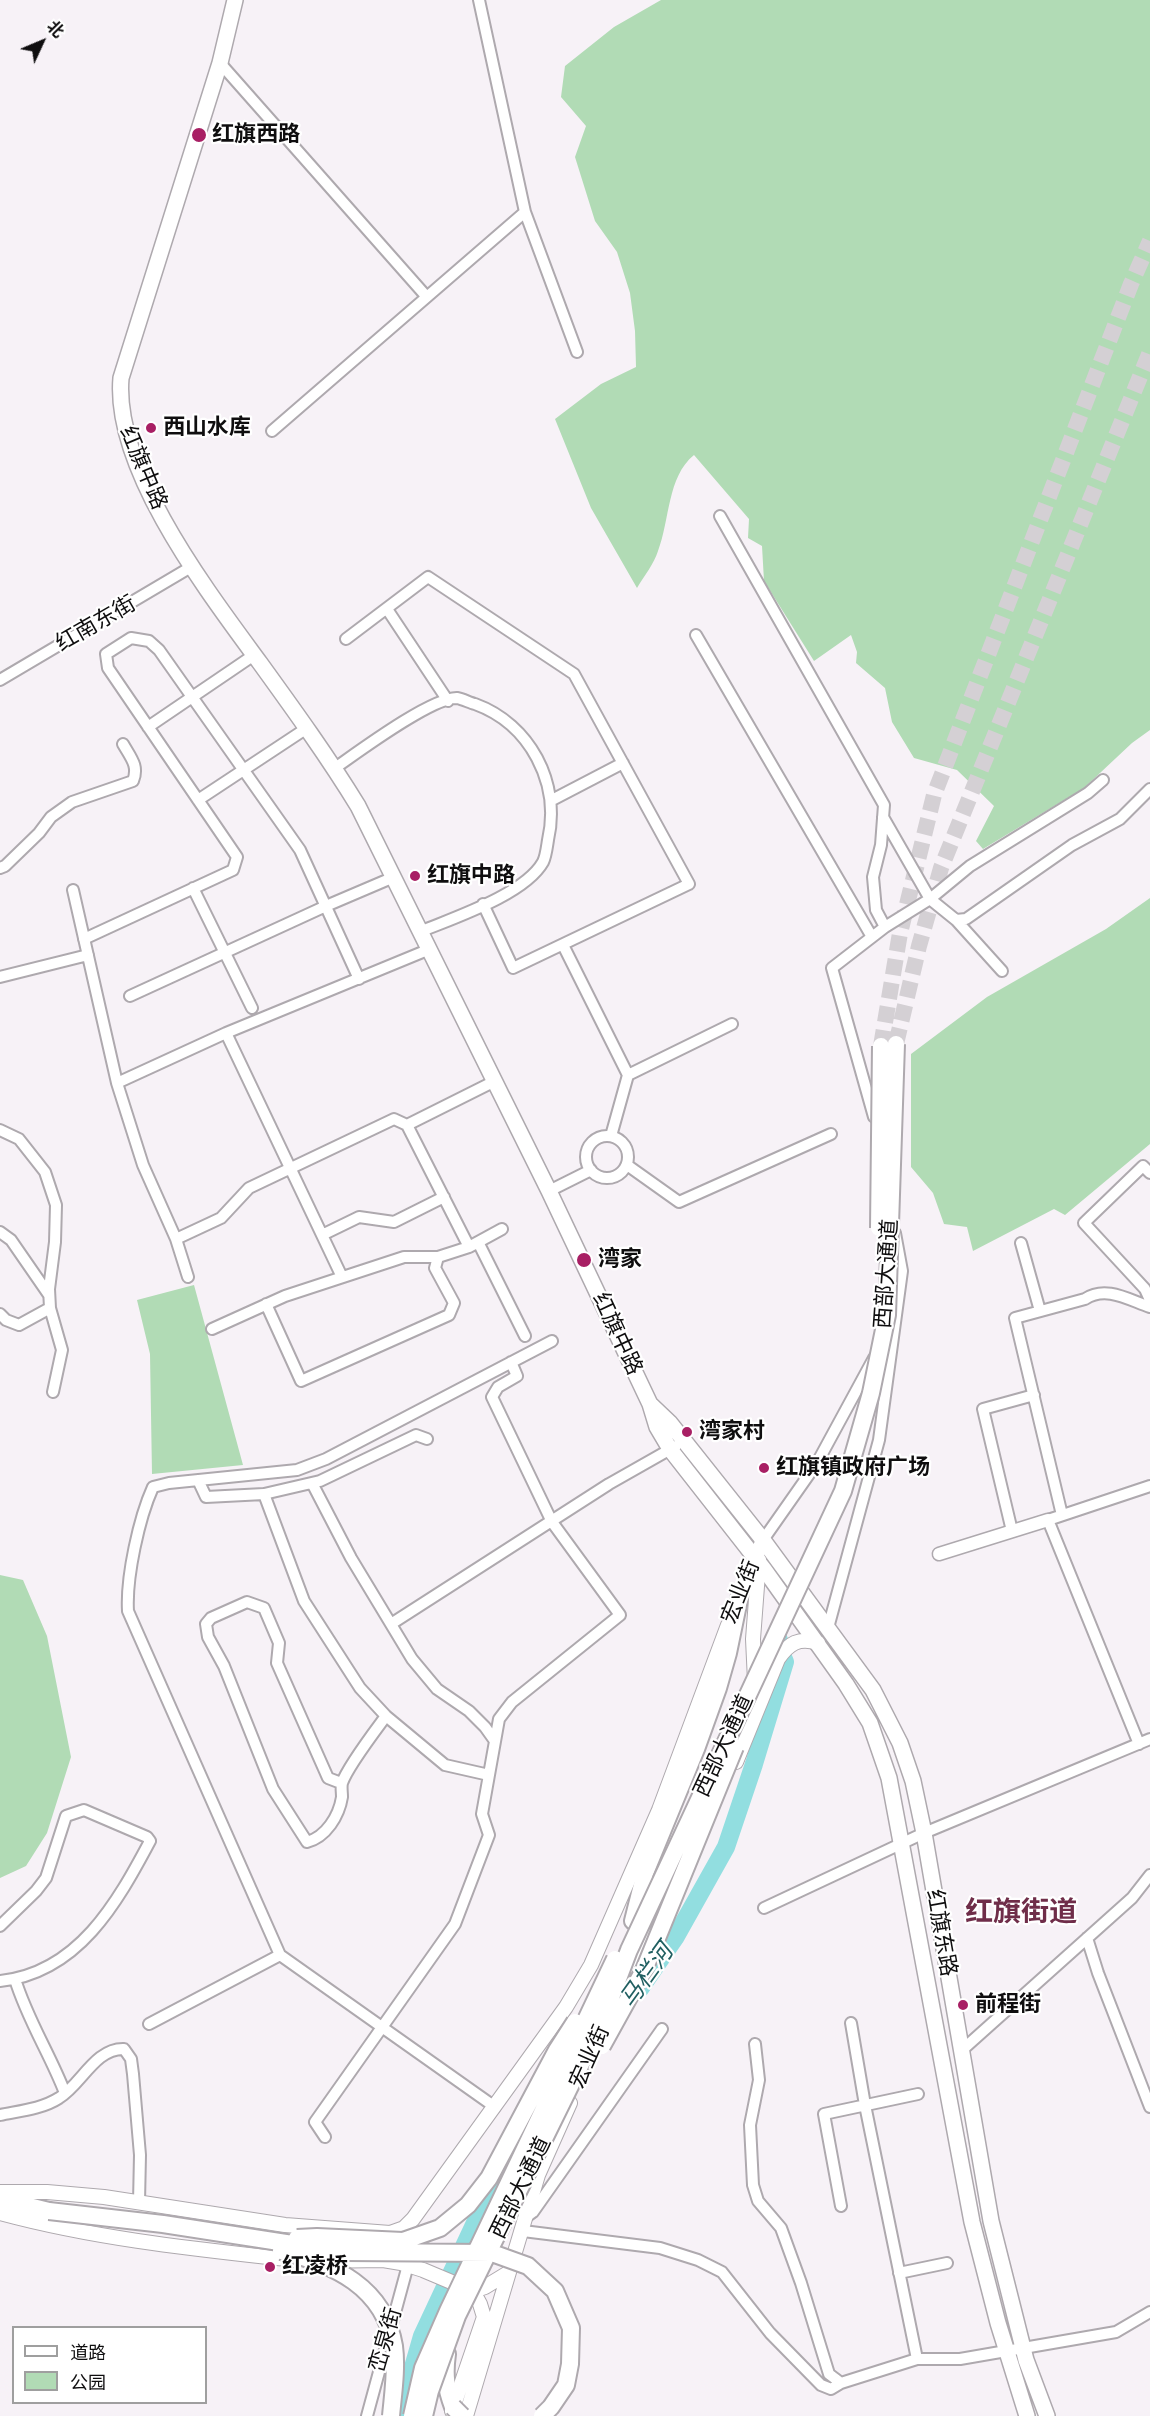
<!DOCTYPE html>
<meta charset="utf-8">
<style>
body{margin:0}
#map{position:relative;width:1150px;height:2416px;overflow:hidden;background:#f7f2f7;font-family:"Zilla Slab","Noto Sans SC",serif}
canvas{display:block}
.legend{position:absolute;left:12px;top:2326px;width:195px;height:78px;box-sizing:border-box;background:#fff;border:2px solid #9f9f9f;margin:0;padding:8px 10px;list-style:none;font-size:18px;color:#0f0e0f}
.legend li{display:flex;align-items:center;gap:12px;height:30px}
.legend b{width:30px;border:2px solid #9f9f9f}
.north{position:absolute;left:12px;top:12px;width:60px;height:60px;-webkit-text-stroke:4px #fff;paint-order:stroke;rotate:46deg;font-size:16px;font-weight:700;line-height:24px;text-align:center;color:#0f0e0f}
.north::after{content:'';display:block;margin:auto;width:21px;height:27px;background:#0f0e0f;clip-path:polygon(50% 0,100% 100%,50% 72%,0 100%)}
</style>
<div id="map">
<canvas width="1150" height="2416"></canvas>
<ul class="legend">
<li><b style="height:8px;background:#fff"></b>道路</li>
<li><b style="height:16px;background:#b1dbb5"></b>公园</li>
</ul>
<div class="north">北</div>
</div>
<script>
const ctx = document.querySelector('canvas').getContext('2d');
ctx.lineJoin = 'round';
function fillPath(path, color) { ctx.fillStyle = color; ctx.fill(path, 'evenodd'); }
function trace(path, color, width, dash) { ctx.strokeStyle = color; ctx.lineWidth = width; ctx.lineCap = dash ? 'butt' : 'round'; ctx.setLineDash(dash || []); ctx.stroke(path); }
function label(font, color, halo, rows, align = 'center') {
  ctx.font = font + ' "Zilla Slab","Noto Sans SC",serif'; ctx.lineWidth = 4.5; ctx.setLineDash([]); ctx.textBaseline = 'middle'; ctx.strokeStyle = halo; ctx.fillStyle = color; for (const [text, x, y, turn = 0] of rows) {
    ctx.save(); ctx.translate(x, y); ctx.rotate((+turn || 0) * Math.PI / 180); ctx.textAlign = isNaN(turn) ? turn : align; if (halo) ctx.strokeText(text, 0, 0); ctx.fillText(text, 0, 0); ctx.restore();
  }
}
const green = new Path2D(`
 M661,0H1150V730L1132,743L1084,788L983,849L976,841L994,806L957,770L914,758L892,722L885,688L856,663L857,652L851,635L814,661L764,581L762,546L748,538L749,519L694,455C667,477 670,520 658,551C654,564 644,576 637,588L591,508L555,419L601,384L636,367L635,331L630,293L617,252L595,221L575,157L586,126L561,97L565,66L614,27Z
 M1150,898V1144L1065,1215L1054,1209L973,1251L967,1227L944,1224L933,1193L911,1167V1054L987,997L1106,929Z
 M194,1285L243,1465L152,1474L150,1354L137,1300Z
 M0,1575L23,1580L47,1636L71,1757L47,1833L26,1866L0,1878Z`);
const river = new Path2D(`
 M640,1989L675,1938L726,1847L754,1764L785,1662L778,1645L779,1640
 M399,2416L422,2336L480,2212L511,2167`);
const trunkTunnel = new Path2D(`
 M896,1044L919,946L941,868L1150,352
 M881,1046L900,933L934,795L1131,284L1150,241`);
const minor = new Path2D(`
 M479,0L525,212L577,352
 M220,63L426,296
 M272,431L525,212
 M720,516L884,805L881,845L873,877L876,910L885,927
 M387,609L448,701
 M696,635L872,937
 M346,639L428,577L574,674L689,884L513,968L483,904
 M0,680L191,567
 M148,727L254,655
 M335,768C358,752 432,697 457,698C463,699 470,703 475,704C530,724 561,783 548,840C547,846 546,856 543,862C525,894 456,917 422,931
 M198,800L307,728
 M552,800L623,763
 M883,817L930,899L956,920L966,919L1072,845L1120,819L1150,789
 M0,868L5,866L39,833L51,817L72,802L133,781C139,766 131,758 123,744
 M193,888L252,1008
 M73,890L117,1083L143,1165L176,1239L188,1277
 M956,920L1002,971
 M84,939L233,870L237,857L108,668L106,654L131,638L149,641L159,650L300,850L359,979
 M563,945L628,1075
 M0,977L88,955
 M130,996L326,906L394,877
 M226,1033L342,1277
 M495,1081L407,1125L469,1247L502,1229
 M117,1083L226,1033L430,949
 M874,1117L832,968L885,927L930,899L970,866L1088,793L1103,780
 M0,1130L19,1139L45,1172L56,1205L55,1242L49,1289L50,1308L62,1350L53,1392
 M611,1136L628,1075L732,1024
 M586 1157a21 21 0 1 1 42 0a21 21 0 1 1-42 0Z
 M627,1165L679,1202L831,1134
 M1150,1173L1143,1166L1084,1223L1145,1289L1150,1300
 M549,1191L591,1170
 M0,1232L11,1240L49,1295
 M322,1235L359,1217L394,1222L444,1197
 M176,1239L221,1218L249,1188L394,1119L407,1125
 M478,1242L525,1336
 M1021,1243L1040,1311
 M266,1304L301,1381L449,1315L454,1303L435,1268L438,1257
 M0,1314L6,1320L19,1325L50,1308
 M212,1329L285,1296L404,1257H438L469,1247
 M198,1480L206,1497L264,1494L320,1481L416,1435L427,1439
 M312,1483L351,1558L412,1659L437,1689L469,1711L485,1727L495,1741
 M264,1494L304,1601L360,1688L386,1716L445,1765L489,1775
 M1062,1515L1015,1318L1085,1299C1106,1285 1129,1300 1150,1307
 M1012,1531L983,1409L1034,1395
 M763,1540L817,1463L874,1358
 M391,1624L609,1484L676,1446
 M828,1628L879,1440L902,1271L895,1233
 M1139,1744L1048,1520L1150,1486
 M341,1783L328,1778L277,1663L279,1643L264,1608L247,1602L211,1618L206,1624L208,1637L224,1666L273,1789L307,1842C326,1837 339,1816 342,1797C342,1792 341,1787 342,1783C348,1766 375,1731 386,1716
 M764,1908L924,1833L1150,1739
 M0,1926L36,1891L46,1878L66,1816L84,1810L147,1837L150,1841C117,1903 78,1973 0,1981
 M1087,1938L1098,1973L1150,2107
 M15,1979C27,2019 50,2054 65,2093
 M851,2023L865,2105L917,2359
 M149,2024L280,1955
 M755,2044L759,2080L750,2125L753,2185L758,2201L781,2228L801,2283L829,2374L841,2383
 M961,2051L1132,1898L1150,1875
 M495,2107L280,1955L128,1611C126,1577 139,1518 153,1487L169,1483L297,1470L326,1459L552,1341
 M0,2115C19,2111 42,2109 59,2098C81,2085 95,2048 124,2049L131,2059L133,2074L140,2155L139,2202
 M325,2137L315,2122L455,1924L489,1835L482,1814L499,1719L512,1702L620,1615L552,1522L492,1397L498,1387L517,1376L511,1362
 M841,2206L824,2114L918,2094
 M526,2217L533,2212L662,2029
 M523,2231L660,2248L698,2260L722,2272L770,2333L821,2385L831,2389L841,2383L917,2359H960L1116,2332L1150,2312
 M899,2273L947,2263
 M367,2416L408,2265`);
const tertiary = new Path2D(`
 M939,1554L1048,1520`);
const secondary = new Path2D(`
 M736,1605L763,1540
 M755,1681L753,1639L759,1560
 M736,1762L778,1659C789,1643 799,1637 818,1643
 M629,1970L669,1891
 M0,2192H47L104,2197L285,2225L390,2233L404,2228L413,2219L566,2007L591,1965L659,1810L728,1625
 M0,2213C96,2239 195,2249 294,2260
 M316,2261L383,2260L401,2263L423,2270L473,2291L480,2304L484,2317L452,2411
 M473,2291L485,2287L508,2273
 M466,2416L538,2175L570,2103`);
const primary = new Path2D(`
 M235,0L220,63L121,378C113,469 208,592 260,663C294,710 328,757 358,806L549,1191L650,1404L657,1427L670,1449L764,1569L846,1684L870,1723L889,1778L972,2222L998,2323L1027,2416
 M650,1404L670,1423L763,1540L873,1690L900,1743L913,1781L924,1833L991,2221L1026,2360L1047,2416`);
const trunk = new Path2D(`
 M633,1921L645,1873L696,1749L718,1688L728,1653L740,1595
 M0,2199L49,2211
 M447,2354C444,2375 446,2388 453,2407`);
const trunkBridge = new Path2D(`
 M879,1228L881,1046
 M602,2046L644,1970L735,1747
 M49,2211L163,2224L344,2252L492,2253L528,2266L555,2291L571,2328L570,2364L566,2385L551,2407L542,2416
 M297,2238L317,2237L403,2241L440,2228L468,2205L489,2178L557,2050L575,2022
 M281,2251C334,2264 384,2287 394,2346C397,2368 393,2394 391,2416
 M453,2407L462,2416
 M412,2416L423,2368L448,2311L615,1959
 M424,2416L430,2391L457,2316L602,2021L629,1950L843,1491L871,1393L887,1315L896,1044`);
const markers = [
 [199,135,8,"#a81f64"],
 [151,428,6,"#a81f64"],
 [415,876,6,"#a81f64"],
 [584,1260,8,"#a81f64"],
 [687,1432,6,"#a81f64"],
 [764,1468,6,"#a81f64"],
 [963,2005,6,"#a81f64"],
 [270,2267,6,"#a81f64"]
];
const poiNames = [
 ["红旗西路",212,135],
 ["西山水库",163,428],
 ["红旗中路",427,876],
 ["湾家",598,1260],
 ["湾家村",699,1432],
 ["红旗镇政府广场",776,1468],
 ["前程街",975,2005],
 ["红凌桥",282,2267]
];
const streetNames = [
 ["红旗中路",143,468,67],
 ["红南东街",96,624,-30],
 ["西部大通道",887,1274,-86],
 ["红旗中路",617,1334,65],
 ["宏业街",741,1592,-68],
 ["西部大通道",724,1746,-65],
 ["红旗东路",941,1933,80],
 ["宏业街",590,2057,-66],
 ["西部大通道",521,2188,-64],
 ["峦泉街",386,2340,-74]
];
const waterNames = [
 ["马栏河",647,1976,-54]
];
const districtNames = [
 ["红旗街道",1021,1913]
];
fillPath(green, '#b1dbb5');
trace(river, '#92dee0', 18);
trace(trunkTunnel, '#d4d0d4', 16, [16, 8]);
trace(minor, '#aea9ae', 14);
trace(tertiary, '#aea9ae', 15);
trace(secondary, '#aea9ae', 16);
trace(primary, '#aea9ae', 18);
trace(trunk, '#aea9ae', 20);
trace(minor, '#fff', 10);
trace(tertiary, '#fff', 12);
trace(secondary, '#fff', 14);
trace(primary, '#fff', 15);
trace(trunk, '#fff', 16);
trace(trunkBridge, '#aea9ae', 20, []);
trace(trunkBridge, '#fff', 16);
for (const [x, y, r, color] of markers) { const dot = new Path2D(); dot.arc(x, y, r, 0, 2 * Math.PI); ctx.fillStyle = color; ctx.fill(dot); trace(dot, '#fff', 2); }
label('bold 22px', '#0f0e0f', '#fff', poiNames, 'left');
label('22px', '#0f0e0f', '#fff', streetNames);
label('italic 24px', '#205f61', '#fff', waterNames);
label('bold 28px', '#6f2d49', '#fff', districtNames);
</script>
